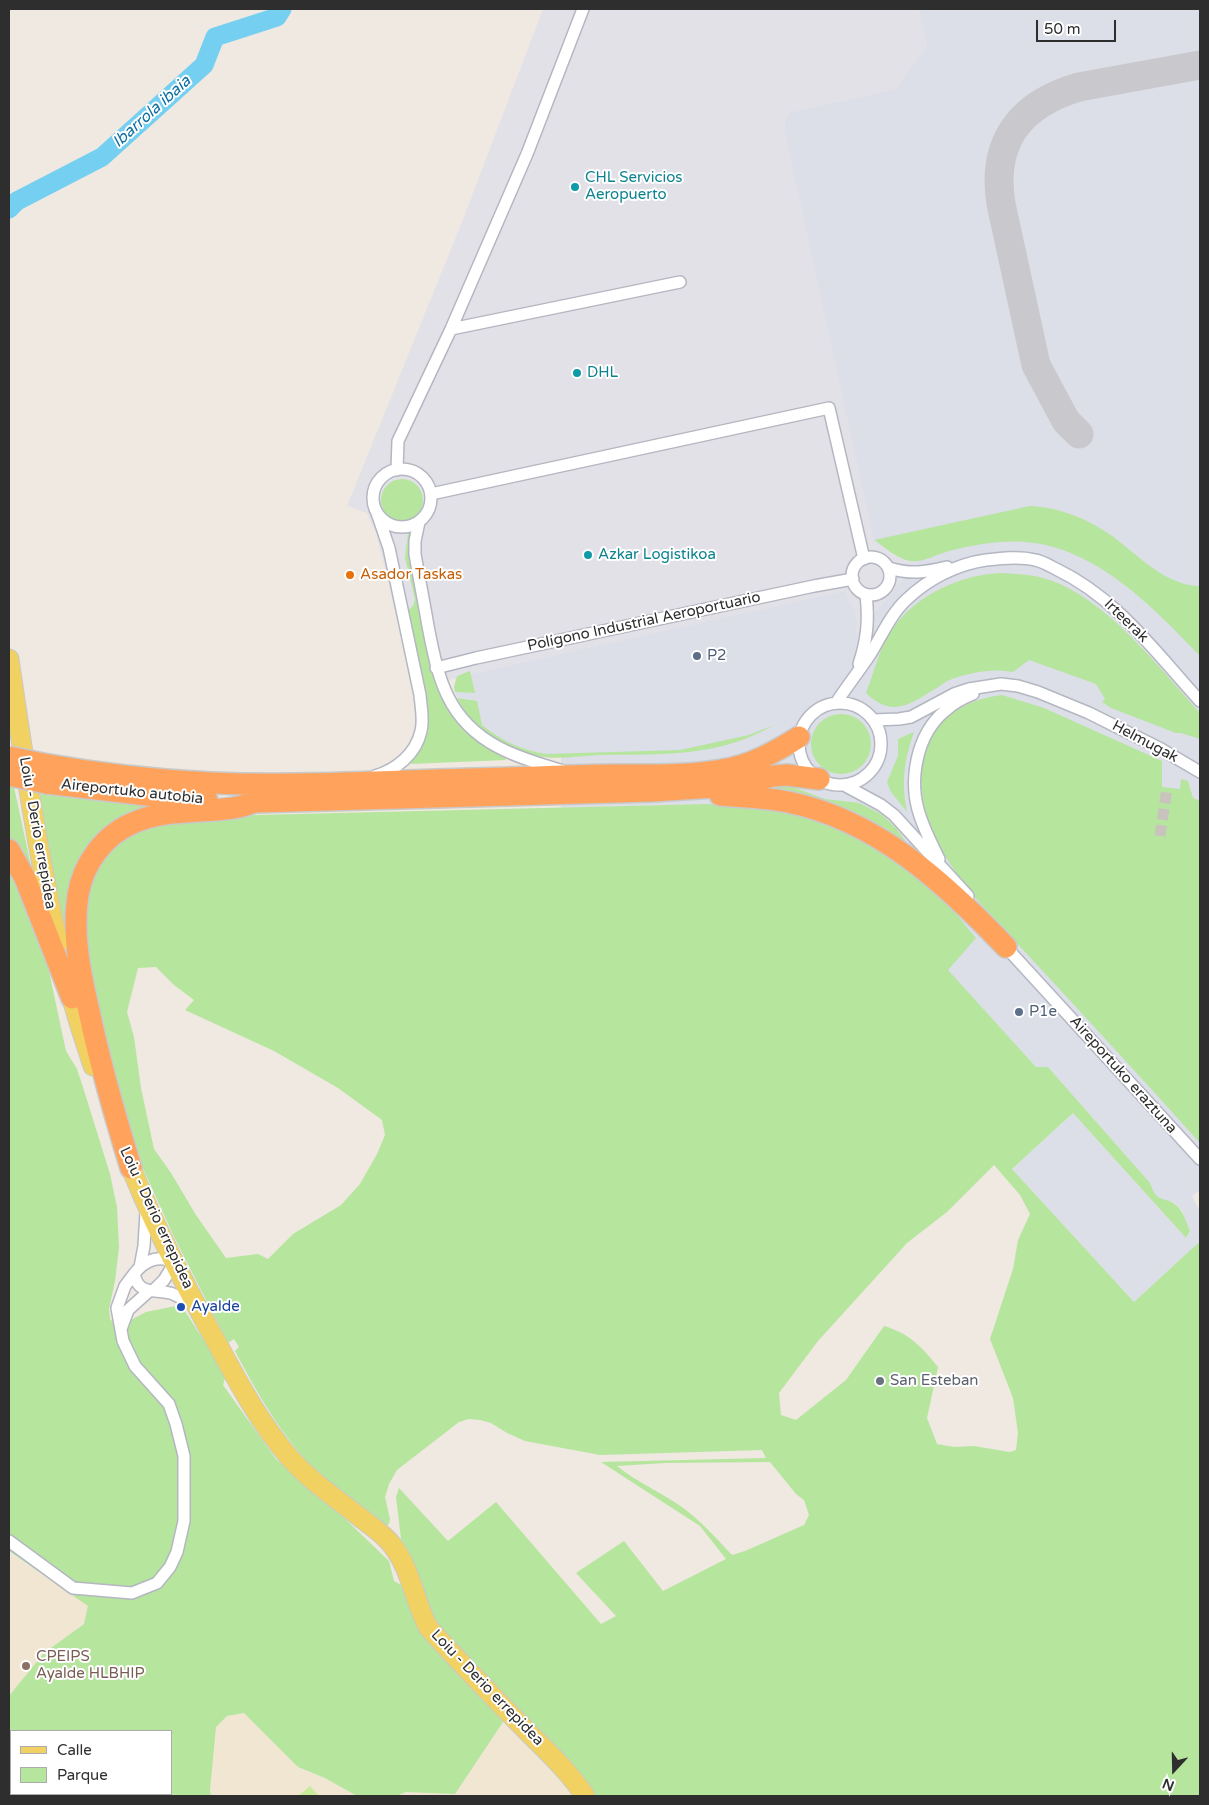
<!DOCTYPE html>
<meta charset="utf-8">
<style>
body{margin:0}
#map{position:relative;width:1209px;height:1805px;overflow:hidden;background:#efe9e1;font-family:"Varela Round",sans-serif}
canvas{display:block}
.frame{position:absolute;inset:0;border:10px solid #2e2e2e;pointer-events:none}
.legend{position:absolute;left:10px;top:1730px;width:162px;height:65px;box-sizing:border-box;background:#fff;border:1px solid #ababab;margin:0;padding:6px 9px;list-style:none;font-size:15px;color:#2e2e2e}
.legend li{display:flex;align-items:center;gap:10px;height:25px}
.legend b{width:25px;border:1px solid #ababab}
.north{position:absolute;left:1149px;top:1745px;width:50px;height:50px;-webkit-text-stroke:4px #fff;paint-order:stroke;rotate:201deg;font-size:14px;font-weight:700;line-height:20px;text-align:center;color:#2e2e2e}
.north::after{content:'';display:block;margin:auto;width:18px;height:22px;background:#2e2e2e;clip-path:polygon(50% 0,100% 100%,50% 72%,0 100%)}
.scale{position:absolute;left:1036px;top:20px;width:80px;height:22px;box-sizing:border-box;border:2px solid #2e2e2e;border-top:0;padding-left:6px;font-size:15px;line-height:18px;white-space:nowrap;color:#2e2e2e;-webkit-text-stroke:4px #fff;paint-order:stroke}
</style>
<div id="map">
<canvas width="1209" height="1805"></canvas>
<div class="frame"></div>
<ul class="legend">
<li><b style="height:6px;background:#f2d163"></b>Calle</li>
<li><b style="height:14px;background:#b6e59e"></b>Parque</li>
</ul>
<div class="north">N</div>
<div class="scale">50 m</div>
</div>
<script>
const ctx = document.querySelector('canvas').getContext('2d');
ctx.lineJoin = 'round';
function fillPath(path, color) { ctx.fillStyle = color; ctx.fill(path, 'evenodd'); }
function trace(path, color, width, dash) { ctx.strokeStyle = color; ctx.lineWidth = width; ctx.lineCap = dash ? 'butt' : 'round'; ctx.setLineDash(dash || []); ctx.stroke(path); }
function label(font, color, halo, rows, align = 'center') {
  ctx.font = font + ' "Varela Round",sans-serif'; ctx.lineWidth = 4; ctx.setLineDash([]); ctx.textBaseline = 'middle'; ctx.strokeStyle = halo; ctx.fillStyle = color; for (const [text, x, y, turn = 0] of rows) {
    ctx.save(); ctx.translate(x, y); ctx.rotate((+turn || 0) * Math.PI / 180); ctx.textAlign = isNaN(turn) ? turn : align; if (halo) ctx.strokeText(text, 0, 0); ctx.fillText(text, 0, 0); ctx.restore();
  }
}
const industrial = new Path2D(`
 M543,9H919L927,46L895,89L791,112L888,548L905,560L918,561L854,638L853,606L848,600L845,592L471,674L470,671L457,676L456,679L411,682L390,588L376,533L367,513L347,506L462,222Z`);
const education = new Path2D(`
 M9,1553L54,1583L91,1597L90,1618L77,1628L9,1705Z
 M244,1713L298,1767L325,1778L357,1796H211L210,1790L216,1727L227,1716Z
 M505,1719L577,1796H396L406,1792L455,1794Z`);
const airport = new Path2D(`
 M919,9H1200V1190L1192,1196L1200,1212V1243L1197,1244L1134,1302L1012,1169L1073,1113L1186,1238L1190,1231L1182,1211L1175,1203L1158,1198L1152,1192L1150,1183L1048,1067H1036L947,970L950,907L926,886L898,863L862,840L801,816L747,805L708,804L561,808V757L550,758L526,752L514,748L492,737L461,705L455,692L454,687L457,676L470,671L471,674L845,591L848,600L853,606L857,622L855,636L917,562L905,560L874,540L785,132V122L787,116L791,112L895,89L927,46Z`);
const green = new Path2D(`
 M381 500a21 21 0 1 1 42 0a21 21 0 1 1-42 0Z
 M1030,506C1059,507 1088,519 1112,536C1138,555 1166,586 1200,586V656C1154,608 1096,547 1025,542C1000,540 971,545 946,552C935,555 922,563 910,561C897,559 885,547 874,540Z
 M408,533L413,534L412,568L431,665L440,694L449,711L463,730L483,744L505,757L506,760L410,764C412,759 416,755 418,751C426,737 427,723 427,708L406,612L413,606L415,599L405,558Z
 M1001,573C1021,574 1041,575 1060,584C1114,608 1161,670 1200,713V739L1181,733H1176L1111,708L1102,702L1105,699L1096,684L1029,660L1013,672C993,668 971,672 952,679C946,681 940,686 935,689C909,705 892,718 866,693C872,677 877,659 884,643C905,600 955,575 1001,573Z
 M470,671L475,693L455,692L454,687L457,676Z
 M1002,695L1044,708L1162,761V787L1180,789L1181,779L1188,781L1193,798L1200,801V1143C1147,1084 1093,1025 1039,967C1003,927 961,889 937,841C920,807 913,762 937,729C953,708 976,698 1002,695Z
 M457,698L477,701L482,725C502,741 521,750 546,754L680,750L749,735L774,725C717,758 662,754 599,755C580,756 557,760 538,756C504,748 474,730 457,698Z
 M811 744a30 30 0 1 1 60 0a30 30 0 1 1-60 0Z
 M914,732C904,762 901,781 907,812L891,792L887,782L898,756V739Z
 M9,786L14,787L38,898L9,841Z
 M790,786L825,799L859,803L881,814L896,828L908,845L885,830L792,793L765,787Z
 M39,794L150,807L99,836L75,971L63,928Z
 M708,804C732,805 756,805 780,810C843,823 904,860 949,906C959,916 967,928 976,938L948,970L1036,1067H1048L1150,1183C1157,1205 1164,1195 1176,1205C1184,1212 1186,1222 1190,1231L1186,1238L1073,1113L1012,1169L1134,1302L1197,1244L1200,1243V1796H590L430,1620L401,1539L396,1497L399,1488L448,1541L496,1502L601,1624L616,1616L576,1573L624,1541L663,1591L726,1559L700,1526L601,1462L766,1458L762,1450L600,1455L525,1441L507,1433L491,1423L480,1420L469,1419L459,1422L397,1470L389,1484L385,1497L390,1519L389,1524L383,1527C361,1509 336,1492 316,1471C282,1437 257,1393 235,1351L239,1347L234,1339L228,1343L175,1239L139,1160L117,1099L90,982L83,895L109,849L132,830L157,822L255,815ZM156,967L174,985L194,1000L185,1010L274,1051L338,1088L382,1120L385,1135L377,1154L360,1184L341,1205L293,1234L268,1259L258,1254L226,1258L196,1215L171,1173L154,1149L141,1088L134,1037L127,1012L138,968ZM994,1165L1020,1195L1030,1214L1018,1240L1013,1269L990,1339L1013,1398L1018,1433L1016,1450L1010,1452L974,1446L954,1447L937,1444L927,1418L938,1367C921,1346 910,1334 884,1326L846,1380L796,1420L781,1415L779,1393L818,1341L907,1243L947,1212ZM770,1462L796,1494L804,1500L809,1515L804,1525L745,1551L732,1555C716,1538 701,1521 682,1507C661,1492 638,1483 617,1466L665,1463Z
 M9,869L41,934L66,1051L77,1069L82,1084L110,1174L117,1207L119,1247L115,1281L109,1309L110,1319L114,1323L127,1322L146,1312L181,1305L226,1375L223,1385L276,1459L336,1510L389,1561L394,1581L405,1587L505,1719L455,1794L406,1792L396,1796H357L325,1778L298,1767L244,1713L227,1716L216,1727L210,1790L211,1796H107L109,1794H171V1731H11V1794H42L44,1796H9V1696L44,1653L84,1624L88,1606L9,1551Z`);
const pitch = new Path2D(`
 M310,1786L319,1796H298Z`);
const river = new Path2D(`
 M9,209L17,201L102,157L204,65L215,37L277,17L282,9`);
const taxiway = new Path2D(`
 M1079,434L1066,421L1036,365L1001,204C991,142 1020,104 1079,87L1200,65`);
const streetTunnel = new Path2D(`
 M1160,836L1167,788`);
const street = new Path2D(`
 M451,329L680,282
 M373 498a29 29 0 1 1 58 0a29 29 0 1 1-58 0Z
 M397,470L398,441L451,329L527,154L583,9
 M431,494L829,408L864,559
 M419,522L415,541V554C419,578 424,602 428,626C438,678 447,720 498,747C518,758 541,764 563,771
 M852 576a19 19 0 1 1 38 0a19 19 0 1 1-38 0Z
 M889,568C912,575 925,572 947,567
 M859,664C867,640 869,620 866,595
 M436,668L476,658L814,586L853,579
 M799 744a41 41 0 1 1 82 0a41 41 0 1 1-82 0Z
 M836,703C847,686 860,670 871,653C882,635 891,614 906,600C928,579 957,564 986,560C1002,558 1020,556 1035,560C1042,561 1050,566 1056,569C1117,598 1156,653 1200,701
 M874,720L899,719L911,717L954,694L969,689L1001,684L1018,686L1038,692L1089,713L1161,749L1200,772
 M375,776C396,770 416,754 421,731C424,720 421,707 420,695L389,548L377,513
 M844,785L881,805L894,815L968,896
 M939,859C932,845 925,831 920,816C908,781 916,734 946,710C954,703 963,698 973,694
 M1004,945L1200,1159
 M140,1267L144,1246L146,1212
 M154,1290L164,1280L175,1262C158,1255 145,1260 134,1274C139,1297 156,1288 173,1294C180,1297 187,1301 194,1305
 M121,1329L128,1310L148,1292
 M9,1541L73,1588L132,1593L157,1583L170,1567L177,1552L184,1521V1456L176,1424L169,1404L135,1366L123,1341L117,1308L125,1286L134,1274`);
const primary = new Path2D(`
 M9,659C23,755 37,849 58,943
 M68,985L80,1026L93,1066
 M126,1155C151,1220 184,1284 218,1345C239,1384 260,1423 289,1457C309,1480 337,1499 361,1518C371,1526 384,1534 392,1545C411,1569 414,1600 428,1627C456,1659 486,1689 515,1719C539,1744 566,1767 585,1796`);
const highway = new Path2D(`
 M43,764C99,774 155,780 211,783C309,787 409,780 507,778C543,777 579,775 615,775C650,775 687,776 722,770C750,766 775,752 799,737
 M46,783L155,796L207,800
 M720,795C742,797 765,797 788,802C877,820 945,883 1006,947
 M9,850L25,878L72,998
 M131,1168C115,1116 100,1064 89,1011C80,973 72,934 78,895C83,864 104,835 133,823C163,809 200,813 233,808C241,807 248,804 255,802L652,791L731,786L773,776L787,775L819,779`);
const highwayBridge = new Path2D(`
 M9,757L43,764
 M9,775L46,783`);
const markers = [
 [575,187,5,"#0f9aa8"],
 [577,373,5,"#0f9aa8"],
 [588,555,5,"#0f9aa8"],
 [350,575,5,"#e8710a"],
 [697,656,5,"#5c6f8a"],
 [1019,1012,5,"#5c6f8a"],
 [181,1307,5,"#1a4fb4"],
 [880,1381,5,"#6b7280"],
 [26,1666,5,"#8d6e63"]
];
const cultureNames = [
 ["CHL Servicios",585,178],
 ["Aeropuerto",585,195],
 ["DHL",587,373],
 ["Azkar Logistikoa",598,555]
];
const foodNames = [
 ["Asador Taskas",360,575]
];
const streetNames = [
 ["Irteerak",1126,621,44],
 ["Polígono Industrial Aeroportuario",644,622,-12],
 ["Helmugak",1145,742,28],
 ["Aireportuko autobia",132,792,6],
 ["Loiu - Derio errepidea",37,833,80],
 ["Aireportuko eraztuna",1123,1075,48],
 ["Loiu - Derio errepidea",156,1218,65],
 ["Loiu - Derio errepidea",487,1688,46]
];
const serviceNames = [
 ["P2",707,656],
 ["P1e",1029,1012]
];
const transitNames = [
 ["Ayalde",191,1307]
];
const worshipNames = [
 ["San Esteban",890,1381]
];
const educationNames = [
 ["CPEIPS",36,1657],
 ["Ayalde HLBHIP",36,1674]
];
const waterNames = [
 ["Ibarrola ibaia",152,112,-42]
];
fillPath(industrial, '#e3e1e8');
fillPath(education, '#f0e6d1');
fillPath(airport, '#dcdee8');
fillPath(green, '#b6e59e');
fillPath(pitch, '#c9ec9a');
trace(river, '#75cff0', 19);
trace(taxiway, '#c9c8cc', 29);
trace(streetTunnel, '#c8c4bd', 11, [11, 5.5]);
trace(street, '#b4b7c1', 14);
trace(primary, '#c9c9c9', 21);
trace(highway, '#c9c9c9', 24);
trace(street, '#fff', 11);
trace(primary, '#f2d163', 19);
trace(highway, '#ffa35c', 21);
trace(highwayBridge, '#c9c9c9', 24, []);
trace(highwayBridge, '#ffa35c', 21);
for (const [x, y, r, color] of markers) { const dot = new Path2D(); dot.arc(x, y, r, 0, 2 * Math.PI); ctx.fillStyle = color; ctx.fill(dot); trace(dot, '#fff', 2); }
label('15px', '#0d838f', '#fff', cultureNames, 'left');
label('15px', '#c56008', '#fff', foodNames, 'left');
label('15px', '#2e2e2e', '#fff', streetNames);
label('15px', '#4e5e75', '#fff', serviceNames, 'left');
label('15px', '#164399', '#fff', transitNames, 'left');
label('15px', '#5b616d', '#fff', worshipNames, 'left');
label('15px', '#785e54', '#fff', educationNames, 'left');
label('italic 16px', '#0d6fa3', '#fff', waterNames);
</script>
